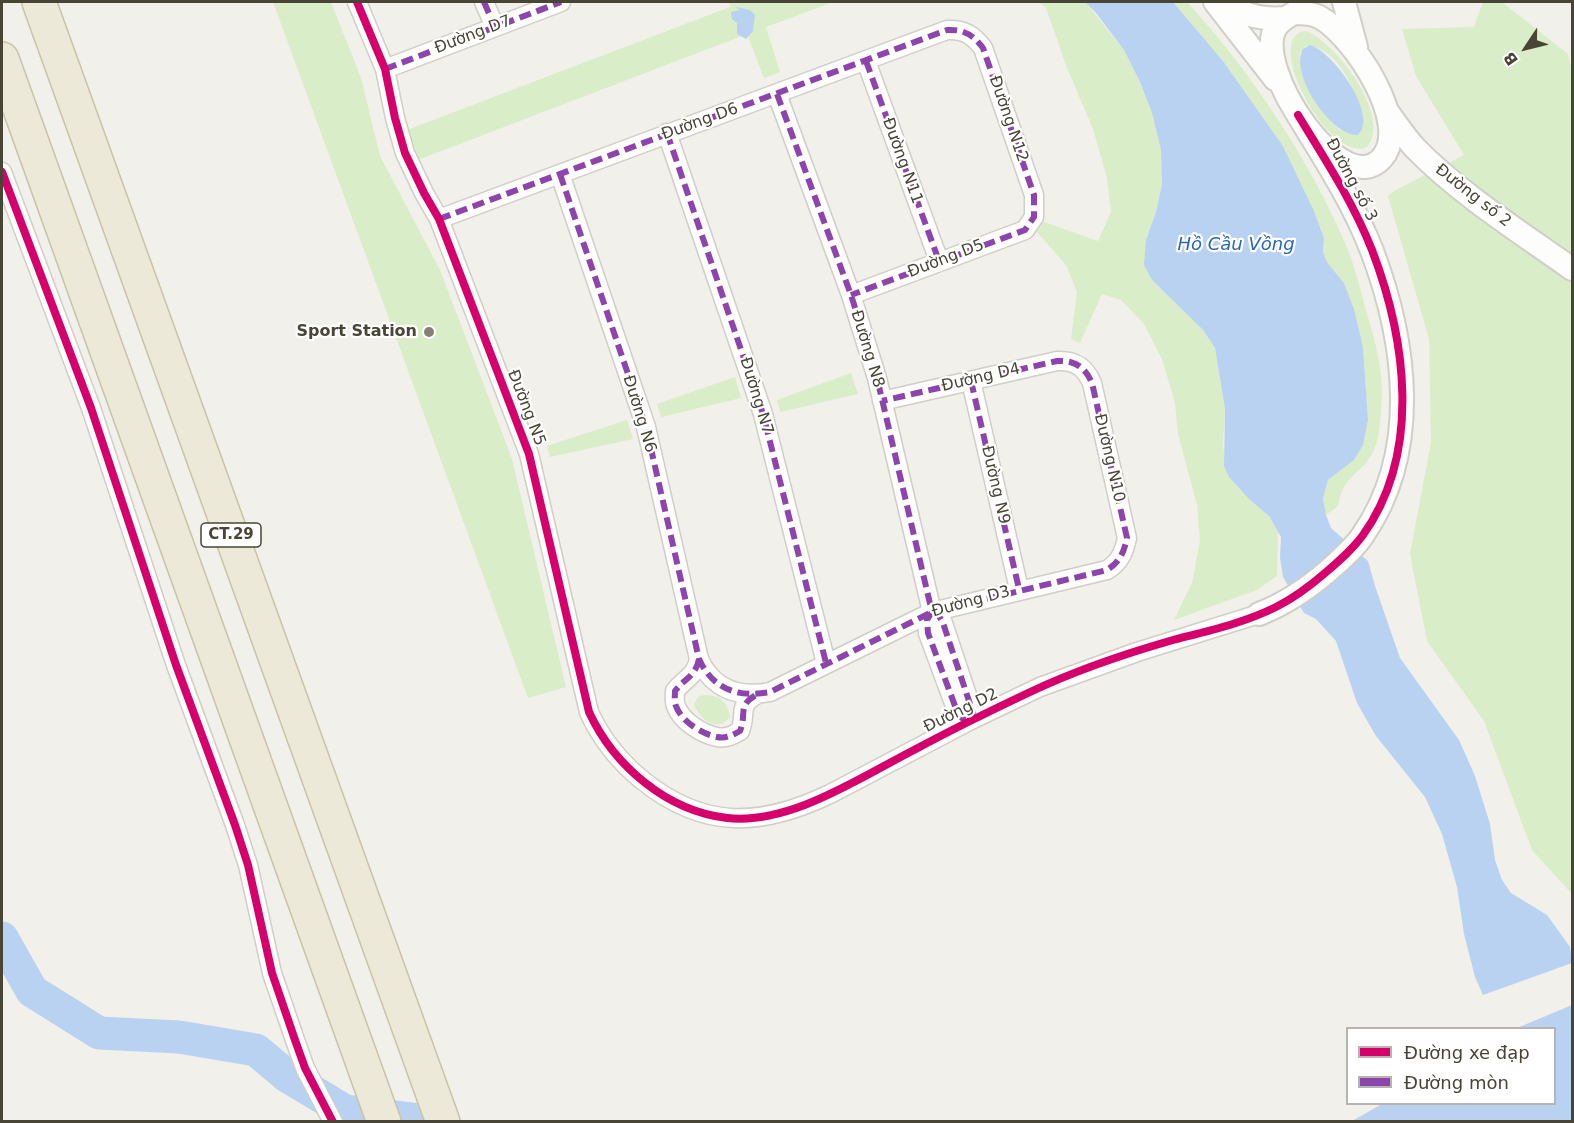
<!DOCTYPE html>
<meta charset="utf-8">
<style>
body{margin:0}
#map{position:relative;width:1574px;height:1123px;overflow:hidden;background:#f1f0ea;font-family:"DejaVu Sans",sans-serif}
canvas{display:block}
.frame{position:absolute;inset:0;border:3px solid #484436;pointer-events:none}
.legend{position:absolute;left:1346px;top:1027px;width:210px;height:78px;box-sizing:border-box;background:#fff;border:2px solid #b6b4af;margin:0;padding:8px 10px;list-style:none;font-size:18px;color:#484436}
.legend li{display:flex;align-items:center;gap:12px;height:30px}
.legend b{width:30px;border:2px solid #b6b4af}
.north{position:absolute;left:1496px;top:18px;width:60px;height:60px;-webkit-text-stroke:4px #fff;paint-order:stroke;rotate:235deg;font-size:16px;font-weight:700;line-height:24px;text-align:center;color:#484436}
.north::after{content:'';display:block;margin:auto;width:21px;height:27px;background:#484436;clip-path:polygon(50% 0,100% 100%,50% 72%,0 100%)}
</style>
<div id="map">
<canvas width="1574" height="1123"></canvas>
<div class="frame"></div>
<ul class="legend">
<li><b style="height:8px;background:#d6006c"></b>Đường xe đạp</li>
<li><b style="height:8px;background:#8e44ad"></b>Đường mòn</li>
</ul>
<div class="north">B</div>
</div>
<script>
const ctx = document.querySelector('canvas').getContext('2d');
ctx.lineJoin = 'round';
function fillPath(path, color) { ctx.fillStyle = color; ctx.fill(path, 'evenodd'); }
function trace(path, color, width, dash) { ctx.strokeStyle = color; ctx.lineWidth = width; ctx.lineCap = dash ? 'butt' : 'round'; ctx.setLineDash(dash || []); ctx.stroke(path); }
function label(font, color, halo, rows, align = 'center') {
  ctx.font = font + ' "DejaVu Sans",sans-serif'; ctx.lineWidth = 4.5; ctx.setLineDash([]); ctx.textBaseline = 'middle'; ctx.strokeStyle = halo; ctx.fillStyle = color; for (const [text, x, y, turn = 0] of rows) {
    ctx.save(); ctx.translate(x, y); ctx.rotate((+turn || 0) * Math.PI / 180); ctx.textAlign = isNaN(turn) ? turn : align; if (halo) ctx.strokeText(text, 0, 0); ctx.fillText(text, 0, 0); ctx.restore();
  }
}
const green = new Path2D(`
 M273,2H331L361,78L380,156L440,270L512,459L566,687L528,698Z
 M729,2H833L766,27L780,72L764,78L747,34L410,163L399,133L730,7Z
 M1039,2H1085L1124,50L1140,82L1152,113L1161,150L1162,184L1156,212L1146,240L1152,280L1203,330L1215,348L1225,409L1223,447L1229,477L1249,499L1269,516L1278,532L1277,576L1257,590L1174,620L1192,583L1200,540L1197,505L1178,434L1175,403L1162,359L1144,324L1121,300L1102,294L1080,343L1071,339L1077,292L1066,265L1037,232L1044,222L1098,241L1111,212L1107,178L1093,129L1067,68L1046,8Z
 M1173,2H1187C1251,72 1311,161 1348,250C1355,268 1360,288 1365,307C1375,340 1385,374 1381,410C1380,423 1379,442 1372,454C1358,478 1344,473 1338,506L1326,515L1323,498L1328,480L1354,459L1368,420L1363,347L1354,309L1344,283L1327,262L1323,252L1324,238L1314,211L1283,146L1223,61Z
 M1483,2H1502L1568,54L1572,72V894L1532,850L1484,721L1427,641L1410,554L1431,442L1429,339L1388,196L1396,190L1464,155L1416,76L1402,29L1474,27Z
 M1306,31C1336,42 1393,118 1367,147C1328,164 1260,35 1306,31ZM1306,46C1310,47 1316,47 1320,49C1345,61 1359,99 1362,124L1340,130C1318,112 1298,81 1300,53Z
 M851,373L858,394L780,412L777,400Z
 M735,377L741,398L661,417L657,404Z
 M627,420L633,439L550,457L547,446Z
 M704,695C720,695 727,701 730,717C717,733 701,720 694,705L698,697Z`);
const water = new Path2D(`
 M1085,2H1173L1223,61L1283,146L1314,211L1324,238L1323,252L1327,262L1344,283L1354,309L1363,347L1368,420L1363,445L1354,460L1328,480L1323,498L1326,515L1331,528L1368,561L1375,586L1400,658L1459,740L1475,776L1490,824L1495,860L1502,880L1511,893L1547,915L1570,947L1572,963L1483,995L1475,977L1464,934L1457,887L1442,834L1425,797L1376,736L1357,703L1336,641L1316,619L1304,613L1283,577L1280,558L1281,537L1269,516L1249,499L1229,477L1224,466L1225,409L1215,348L1203,330L1152,280L1144,265L1146,240L1156,212L1162,184L1161,150L1152,113L1140,82L1124,50L1096,13Z
 M736,7L750,10L755,15L753,31L746,39L737,34V23L732,19L731,12L740,10Z
 M1310,45C1334,52 1379,116 1358,135C1330,136 1289,73 1303,49Z
 M1572,1005V1121H1352L1382,1104H1554V1028H1517Z`);
const river = new Path2D(`
 M2,938L32,991L99,1033L179,1037L256,1050L287,1076L345,1111L435,1122`);
const minor = new Path2D(`
 M357,2L385,69L395,118L405,153L424,193L439,219L529,454L589,712C601,739 619,761 642,780C704,830 761,827 830,794L969,721L1040,687L1137,652L1259,614
 M484,2L495,27
 M866,61L939,261
 M385,69L561,2
 M777,94L851,295L877,378L932,612L927,620L928,633L958,714L963,719L969,721
 M667,133L763,414L826,663
 M2,172L91,408L176,665L235,825L248,865L272,973L295,1040L305,1068L333,1122
 M560,174L646,427L699,659C713,690 739,698 770,692L932,612L1107,570C1120,562 1124,552 1127,538L1092,383C1085,367 1075,360 1057,361L882,401
 M439,219L947,30C964,29 973,35 983,48L1034,195V217L1025,230L851,295
 M971,381L1019,589
 M932,612L939,616L943,623L972,710L973,716L969,721
 M699,659C696,676 684,679 675,691C675,696 674,702 676,706C681,721 702,734 717,737C726,739 733,735 740,731C747,714 737,706 756,695`);
const tertiary = new Path2D(`
 M1215,2L1275,79
 M1224,2C1242,15 1262,20 1284,18
 M1344,2L1356,47
 M1294,13C1304,13 1313,13 1321,18C1353,36 1412,124 1382,158C1343,203 1251,68 1276,27C1281,20 1287,17 1294,13Z
 M1387,111C1396,124 1405,137 1415,148C1460,194 1520,232 1572,269
 M1259,614C1285,604 1307,589 1328,571C1340,560 1354,549 1363,535C1421,451 1406,341 1372,251C1353,202 1325,159 1298,115`);
const motorway = new Path2D(`
 M39,2L443,1122
 M2,59L384,1122`);
const quiet = new Path2D(`
 M484,2L495,27
 M866,61L939,261
 M385,69L561,2
 M777,94L851,295L877,378L932,612L927,620L928,633L958,714L963,719L969,721
 M667,133L763,414L826,663
 M560,174L646,427L699,659C713,690 739,698 770,692L932,612L1107,570C1120,562 1124,552 1127,538L1092,383C1085,367 1075,360 1057,361L882,401
 M439,219L947,30C964,29 973,35 983,48L1034,195V217L1025,230L851,295
 M971,381L1019,589
 M932,612L939,616L943,623L972,710L973,716L969,721
 M699,659C696,676 684,679 675,691C675,696 674,702 676,706C681,721 702,734 717,737C726,739 733,735 740,731C747,714 737,706 756,695`);
const cycleway = new Path2D(`
 M357,2L385,69L395,118L405,153L424,193L439,219L529,454L589,712C614,766 667,811 727,818C790,825 859,778 914,750C951,730 990,711 1028,693C1074,671 1124,654 1173,640C1208,631 1244,623 1276,607C1294,598 1310,586 1325,573C1339,561 1353,549 1363,535C1422,452 1406,339 1372,250C1353,202 1325,159 1298,115
 M2,172L91,408L176,665L235,825L248,865L272,973L295,1040L305,1068L333,1122`);
const markers = [
 [429,332,6,"#838075"]
];
const shields = [
 [231,535,60]
];
const shieldNames = [
 ["CT.29",231,535]
];
const streetNames = [
 ["Đường D7",473,35,-21],
 ["Đường N12",1008,119,71],
 ["Đường D6",700,122,-20],
 ["Đường N11",902,161,70],
 ["Đường số 3",1351,180,62],
 ["Đường số 2",1473,196,38],
 ["Đường D5",946,259,-21],
 ["Đường N8",867,349,73],
 ["Đường D4",981,378,-13],
 ["Đường N7",756,396,73],
 ["Đường N5",526,408,69],
 ["Đường N6",639,414,73],
 ["Đường N10",1109,458,77],
 ["Đường N9",995,485,77],
 ["Đường D3",971,602,-15],
 ["Đường D2",961,711,-26]
];
const poiNames = [
 ["Sport Station",417,332]
];
const waterNames = [
 ["Hồ Cầu Vồng",1236,245]
];
fillPath(green, '#d9edc9');
fillPath(water, '#b9d2f1');
trace(river, '#b9d2f1', 33);
trace(minor, '#cfcec7', 21);
trace(tertiary, '#cfcec7', 26);
trace(motorway, '#cac2a5', 36);
trace(minor, '#fdfdfc', 18);
trace(tertiary, '#fdfdfc', 22);
trace(motorway, '#ede9d9', 33);
trace(quiet, '#8e44ad', 6, [12, 6]);
trace(cycleway, '#d6006c', 8);
for (const [x, y, r, color] of markers) { const dot = new Path2D(); dot.arc(x, y, r, 0, 2 * Math.PI); ctx.fillStyle = color; ctx.fill(dot); trace(dot, '#fff', 2); }
for (const [x, y, w] of shields) { const box = new Path2D(); box.roundRect(x - w / 2, y - 12, w, 24, 4.5); ctx.fillStyle = '#fff'; ctx.fill(box); trace(box, '#484436', 1.5); }
label('bold 15px', '#484436', null, shieldNames);
label('16px', '#484436', '#fff', streetNames);
label('bold 16px', '#484436', '#fff', poiNames, 'right');
label('italic 18px', '#2966ba', '#fff', waterNames);
</script>
